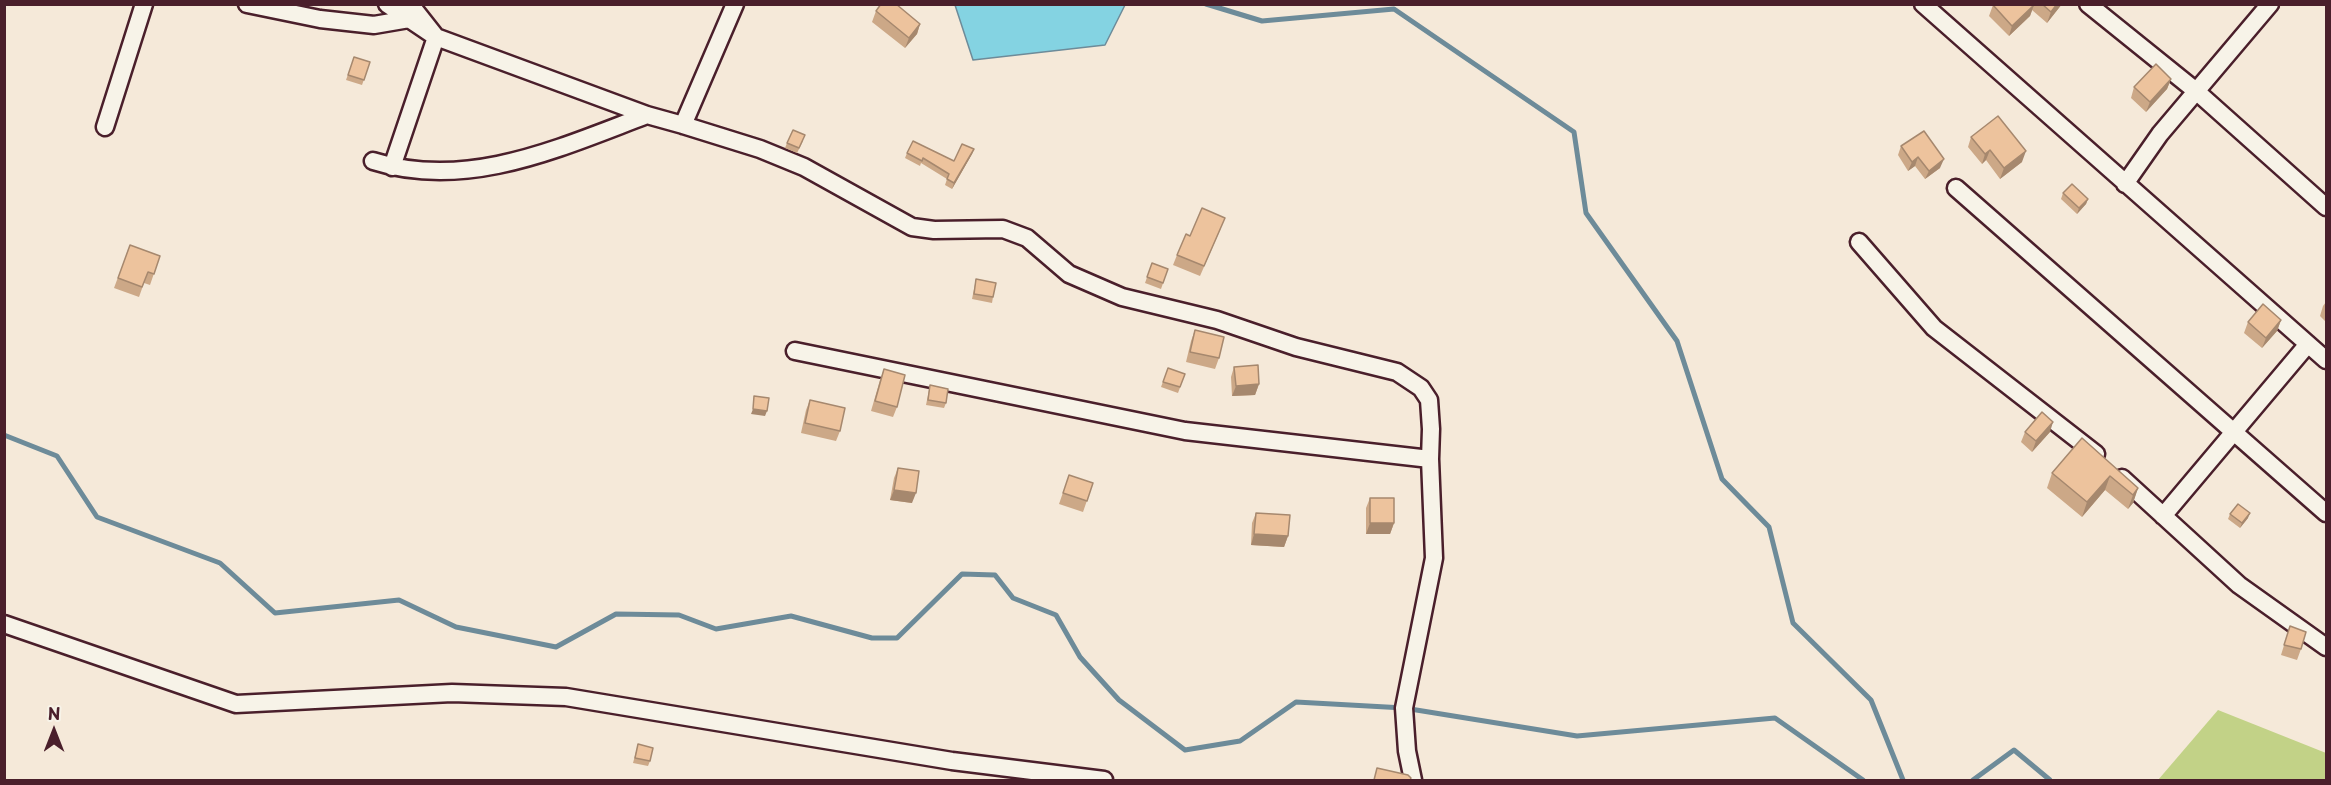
<!DOCTYPE html>
<style>
body{margin:0}
#map{position:relative;width:2331px;height:785px;overflow:hidden;background:#f5e9d9;font-family:"Playpen Sans",sans-serif}
canvas{display:block}
.frame{position:absolute;inset:0;border:6px solid #4a1f2b;pointer-events:none}
.north{position:absolute;left:24px;top:701px;width:60px;height:60px;-webkit-text-stroke:4px #f7f3e8;paint-order:stroke;rotate:0deg;font-size:16px;font-weight:700;line-height:24px;text-align:center;color:#4a1f2b}
.north::after{content:'';display:block;margin:auto;width:21px;height:27px;background:#4a1f2b;clip-path:polygon(50% 0,100% 100%,50% 72%,0 100%)}
</style>
<div id="map">
<canvas width="2331" height="785"></canvas>
<div class="frame"></div>
<div class="north">N</div>
</div>
<script>
const ctx = document.querySelector('canvas').getContext('2d');
ctx.lineJoin = 'round';
function fillPath(path, color) { ctx.fillStyle = color; ctx.fill(path, 'evenodd'); }
function trace(path, color, width, dash) { ctx.strokeStyle = color; ctx.lineWidth = width; ctx.lineCap = dash ? 'butt' : 'round'; ctx.setLineDash(dash || []); ctx.stroke(path); }
const green = new Path2D(`
 M2218,710L2326,753V780H2158Z`);
const water = new Path2D(`
 M955,5V4L1125,5L1105,45L973,60Z`);
const stream = new Path2D(`
 M1206,4L1262,21L1394,9L1574,132L1586,213L1677,341L1722,479L1769,527L1793,623L1871,700L1903,780
 M4,435L57,456L97,517L220,563L275,613L399,600L456,627L556,647L616,614L679,615L716,629L791,616L872,638H897L962,574L995,575L1013,598L1056,615L1080,657L1119,700L1185,750L1240,741L1296,702L1404,708L1577,736L1775,718L1863,780
 M1973,780L2014,750L2050,780`);
const street = new Path2D(`
 M247,4L320,19L374,25L409,19
 M387,4L436,37L647,115L683,125L760,149L804,167L912,227L934,230L1003,229L1027,238L1069,274L1122,297L1217,320L1296,347L1397,372L1421,388L1429,400L1431,429L1430,459L1434,558L1404,708L1407,751L1413,780
 M1923,4L2326,360
 M2088,4L2196,91L2326,207
 M683,125L735,4
 M105,127L144,4
 M373,161C467,191 559,148 647,115
 M392,167L436,37L410,4
 M2125,184L2160,134L2270,4
 M1956,188L2326,513
 M1859,242L1934,328L2096,454
 M795,351L1185,431L1430,459
 M2122,478L2239,585L2326,647
 M2163,516L2308,344
 M4,624L236,704L452,693L566,697L952,761L1104,780`);
const wall = new Path2D(`
 M2034,4H2062L2047,23L2032,10L2030,16L2009,36L1989,16L1993,5Z
 M876,11L920,24L917,34L905,48L872,22Z
 M354,57L370,62L362,85L346,80Z
 M2171,79L2167,89L2146,112L2131,98L2134,87Z
 M1971,137L2022,162L2000,179L1986,160L1982,164L1968,147Z
 M803,141L797,153L785,148L787,143Z
 M1901,146L1940,168L1925,179L1915,166L1908,171L1898,155Z
 M974,149L972,154L952,189L945,185L947,179L921,163L920,166L905,158L907,153L954,161Z
 M2063,193L2088,199L2086,204L2077,214L2061,199Z
 M1221,228L1200,276L1173,265L1177,255L1190,236Z
 M130,245L160,256L150,285L144,283L139,297L114,288Z
 M1152,263L1168,269L1161,289L1145,283Z
 M976,279L993,297L992,303L972,299Z
 M2326,302V322L2320,316L2323,306Z
 M2281,320L2277,331L2262,348L2244,333L2248,322Z
 M1195,330L1219,358L1215,369L1186,362L1191,341Z
 M1234,367L1259,384L1255,395L1232,396L1231,377Z
 M1168,368L1185,374L1178,393L1161,387Z
 M884,369L897,407L893,417L871,411L880,380Z
 M930,385L946,403L944,408L926,405Z
 M810,400L840,431L836,441L801,433L806,410Z
 M2025,432H2050L2032,452L2021,442Z
 M2082,438L2138,488L2133,503L2128,509L2105,490L2082,517L2047,488L2052,473Z
 M898,468L912,503L890,500L894,478Z
 M1069,475L1093,483L1083,512L1059,504Z
 M1370,498L1394,523L1390,534H1366V508Z
 M1256,513L1288,536L1284,547L1251,545L1252,523Z
 M2230,514L2248,518L2240,528L2228,519Z
 M2290,626L2301,649L2297,660L2281,655Z
 M638,744L650,761L648,766L633,763Z`);
const shadedWall = new Path2D(`
 M2057,4H2062L2047,23L2051,12Z
 M2034,5L2030,16L2009,36L2012,26Z
 M920,24L917,34L905,48L909,38Z
 M2171,79L2167,89L2146,112L2150,102Z
 M974,149L972,154L952,189L954,183Z
 M1990,150L1986,160L1982,164L1985,154Z
 M2026,151L2022,162L2000,179L2004,168Z
 M1918,157L1915,166L1908,171L1912,162Z
 M1944,159L1940,168L1925,179L1929,171Z
 M2088,199L2086,204L2077,214L2079,208Z
 M2281,320L2277,331L2262,348L2266,338Z
 M1259,384L1255,395L1232,396L1236,386Z
 M753,409L767,411L765,416L751,414Z
 M2053,422L2050,432L2032,452L2036,441Z
 M2110,476L2105,490L2082,517L2087,502Z
 M2138,488L2133,503L2128,509L2133,495Z
 M894,490L916,493L912,503L890,500Z
 M2250,513L2248,518L2240,528L2242,523Z
 M1370,523H1394L1390,534H1366Z
 M1254,534L1288,536L1284,547L1251,545Z`);
const building = new Path2D(`
 M881,4H896L920,24L909,38L876,11Z
 M1994,4H2033L2034,5L2012,26L1993,5Z
 M2042,4H2057L2051,12Z
 M354,57L370,62L364,80L348,75Z
 M2156,64L2171,79L2150,102L2134,87Z
 M1998,116L2026,151L2004,168L1990,150L1985,154L1971,137Z
 M793,130L805,135L799,148L787,143Z
 M1924,131L1944,159L1929,171L1918,157L1912,162L1901,146Z
 M913,141L954,161L962,144L974,149L954,183L947,179L949,174L923,158L922,161L907,153Z
 M2072,184L2088,199L2079,208L2063,193Z
 M1202,208L1225,218L1204,266L1177,255L1186,234L1190,236Z
 M130,245L160,256L154,274L148,272L142,287L118,278Z
 M1152,263L1168,269L1163,283L1147,277Z
 M976,279L996,283L993,297L974,294Z
 M2263,304L2281,320L2266,338L2248,322Z
 M1195,330L1224,337L1219,358L1190,352Z
 M1258,365L1259,384L1236,386L1234,367Z
 M1168,368L1185,374L1180,387L1163,382Z
 M884,369L905,375L897,407L875,401Z
 M930,385L948,389L946,403L928,400Z
 M754,396L769,398L767,411L753,409Z
 M810,400L845,408L840,431L805,423Z
 M2042,412L2053,422L2036,441L2025,432Z
 M2082,438L2138,488L2133,495L2110,476L2087,502L2052,473Z
 M898,468L919,471L916,493L894,490Z
 M1069,475L1093,483L1087,501L1063,493Z
 M1370,498H1394V523H1370Z
 M2238,504L2250,513L2242,523L2230,514Z
 M1256,513L1290,515L1288,536L1254,534Z
 M2290,626L2306,632L2301,649L2284,645Z
 M638,744L653,748L650,761L635,758Z
 M1377,768L1408,775L1411,778L1410,780H1374Z`);
fillPath(green, '#c2d287');
fillPath(water, '#84d3e2');
trace(water, '#6d8b99', 1.5);
trace(stream, '#6d8b99', 5);
trace(street, '#4a1f2b', 21);
trace(street, '#f7f3e8', 16);
fillPath(wall, '#cca887');
fillPath(shadedWall, '#a6886e');
fillPath(building, '#edc39d');
trace(building, '#a6886e', 1.5);
</script>
